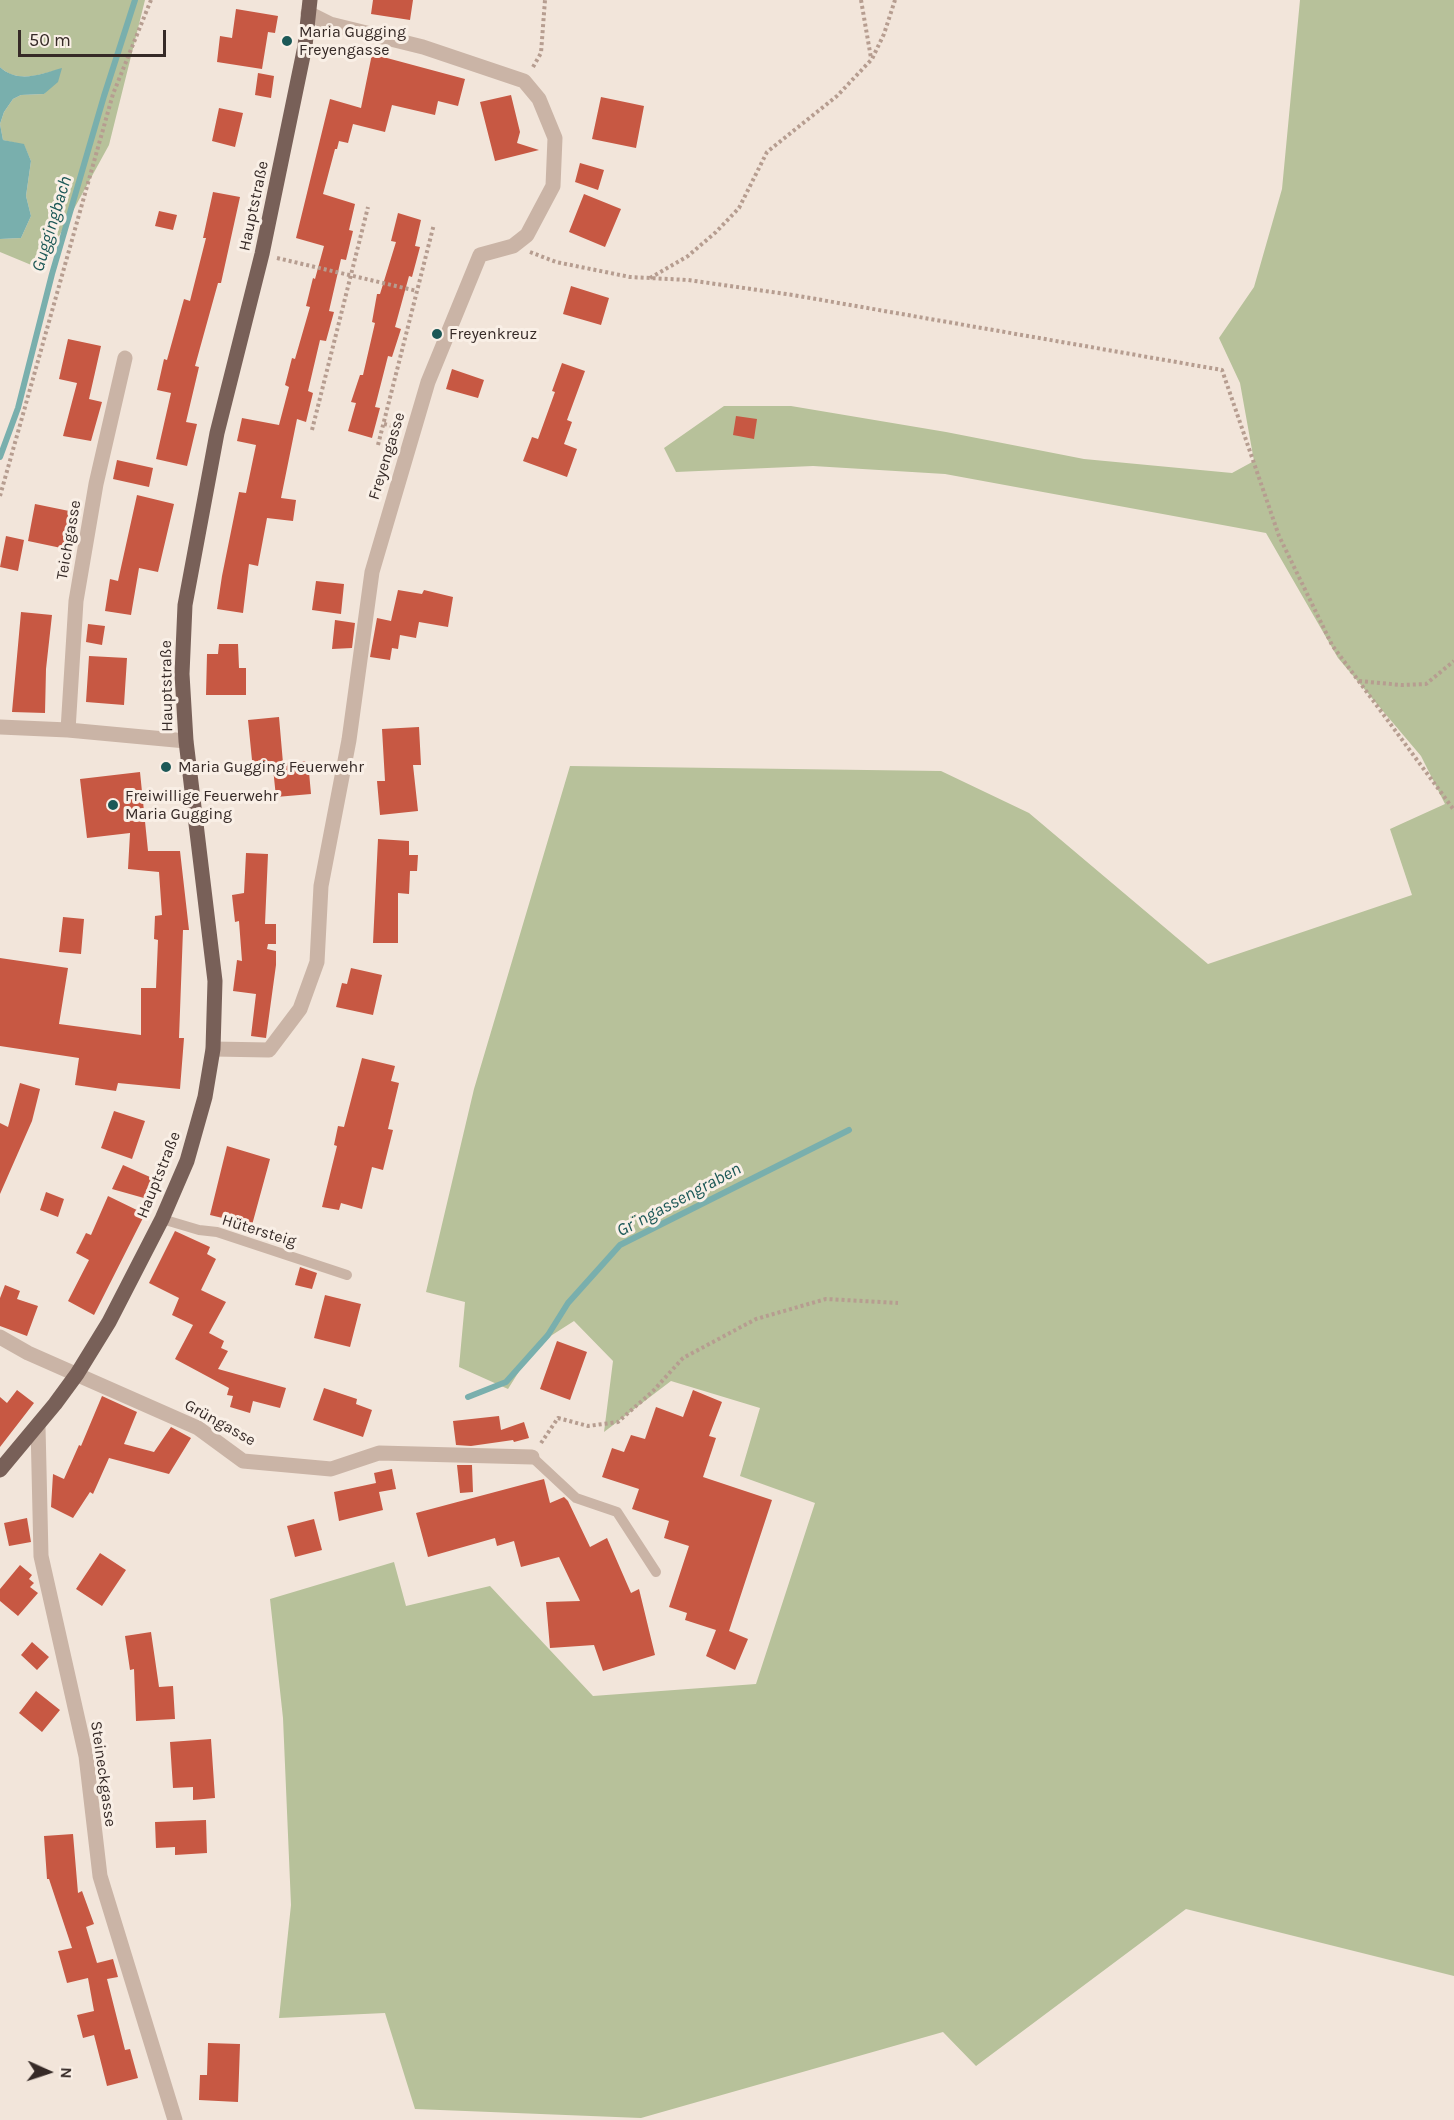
<!DOCTYPE html>
<meta charset="utf-8">
<style>
body{margin:0}
#map{position:relative;width:1454px;height:2120px;overflow:hidden;background:#f2e5da;font-family:Karla,sans-serif}
canvas{display:block}
.north{position:absolute;left:18px;top:2042px;width:60px;height:60px;-webkit-text-stroke:4px #f9efe6;paint-order:stroke;rotate:93deg;font-size:16px;font-weight:700;line-height:24px;text-align:center;color:#362a27}
.north::after{content:'';display:block;margin:auto;width:21px;height:27px;background:#362a27;clip-path:polygon(50% 0,100% 100%,50% 72%,0 100%)}
.scale{position:absolute;left:18px;top:30px;width:148px;height:27px;box-sizing:border-box;border:3px solid #362a27;border-top:0;padding-left:8px;font-size:18px;line-height:21px;white-space:nowrap;color:#362a27;-webkit-text-stroke:4px #f9efe6;paint-order:stroke}
</style>
<div id="map">
<canvas width="1454" height="2120"></canvas>
<div class="north">N</div>
<div class="scale">50 m</div>
</div>
<script>
const ctx = document.querySelector('canvas').getContext('2d');
ctx.lineJoin = 'round';
function fillPath(path, color) { ctx.fillStyle = color; ctx.fill(path, 'evenodd'); }
function trace(path, color, width, dash) { ctx.strokeStyle = color; ctx.lineWidth = width; ctx.lineCap = dash ? 'butt' : 'round'; ctx.setLineDash(dash || []); ctx.stroke(path); }
function label(font, color, halo, rows, align = 'center') {
  ctx.font = font + ' Karla,sans-serif'; ctx.lineWidth = 6; ctx.setLineDash([]); ctx.textBaseline = 'middle'; ctx.strokeStyle = halo; ctx.fillStyle = color; for (const [text, x, y, turn = 0] of rows) {
    ctx.save(); ctx.translate(x, y); ctx.rotate((+turn || 0) * Math.PI / 180); ctx.textAlign = isNaN(turn) ? turn : align; if (halo) ctx.strokeText(text, 0, 0); ctx.fillText(text, 0, 0); ctx.restore();
  }
}
const green = new Path2D(`
 M0,0H145L109,145L41,269L0,252V239L21,238L31,216L26,196L31,161L24,145L3,140L0,124L4,112L13,99L21,95L44,94L61,69C40,74 18,84 0,67Z
 M1300,0H1454V1976L1186,1909L976,2066L943,2032L641,2118L415,2109L385,2013L279,2018L291,1905L283,1718L270,1599L394,1562L406,1606L490,1586L593,1696L756,1684L815,1503L740,1476L760,1408L671,1381L604,1432L613,1361L574,1321L535,1346L508,1389L459,1367L465,1302L426,1292L474,1089L570,766L941,771L1029,813L1208,964L1412,895L1390,829L1445,804L1421,756L1338,658L1266,533L945,474L813,466L676,472L664,448L724,406H791L946,432L1084,459L1232,473L1254,461L1240,383L1219,338L1254,287L1282,189Z`);
const water = new Path2D(`
 M0,67C18,84 41,74 62,68L58,82L44,94L21,95L13,99L4,112L0,124L3,140L24,144L31,161L26,196L31,216L21,238L0,239Z`);
const stream = new Path2D(`
 M0,457L18,408L52,274L104,96L135,0
 M468,1397L506,1382L548,1335L568,1303L620,1245L849,1130`);
const building = new Path2D(`
 M373,0H413L410,20L371,14Z
 M236,9L278,16L275,33L268,32L262,69L217,62L220,36L232,38Z
 M372,54L465,79L458,106L438,101L435,115L392,105L385,132L353,124L348,143L339,141L337,149H335L323,194L355,204L349,230L353,231L346,260L341,259L329,311L334,312L326,341L320,340L308,391L313,393L306,422L297,419L281,498L296,500L293,521L267,518L258,566L249,564L243,613L217,609L222,576L239,492L246,493L256,445L237,441L242,418L279,425L289,387L285,385L292,358L295,359L310,307L306,306L313,278L315,279L324,246L296,238L330,99L361,108Z
 M258,73L274,76L271,98L255,95Z
 M511,95L520,132L517,143L539,150L495,161L480,102Z
 M601,97L644,106L636,148L592,139Z
 M219,108L243,113L235,147L212,141Z
 M580,163L604,170L598,190L575,182Z
 M213,192L240,197L221,283H218L195,366L199,367L186,422L197,424L187,466L156,459L171,393L157,390L164,359L167,360L184,299L190,301L206,238H203Z
 M584,194L621,209L605,247L569,232Z
 M159,211L177,215L173,230L155,226Z
 M398,213L421,220L415,246L420,247L412,277L409,276L395,327L401,329L392,357L388,356L375,407L380,408L372,438L348,431L356,403L351,402L360,375H363L375,323L372,322L377,294H380L396,242L391,241Z
 M571,286L609,298L601,325L563,314Z
 M68,339L101,346L89,399L102,402L91,441L63,436L77,383L59,379Z
 M562,363L585,371L567,420L572,422L564,444L577,449L567,477L523,461L532,437L538,439L555,392L552,391Z
 M452,369L484,380L478,398L446,389Z
 M736,416L757,419L754,439L733,435Z
 M117,460L153,468L149,487L113,479Z
 M137,495L174,504L158,572L139,568L131,615L105,611L110,579L118,581Z
 M35,504L74,512L66,549L28,541Z
 M6,536L24,540L18,571L0,567Z
 M316,581L344,584L341,614L312,610Z
 M398,590L422,594L424,590L453,597L448,627L419,622L416,638L400,635L398,649L392,648L390,660L370,657L377,618L391,621Z
 M21,612L52,615L46,669L45,713L12,712Z
 M335,620L355,623L352,648L332,649Z
 M88,624L105,626L102,645L86,642Z
 M219,644H238L239,668H246V695H206L207,654H218Z
 M89,656L127,658L124,705L86,702Z
 M279,717L283,763L308,761L311,794L276,797L273,768L253,770L248,720Z
 M419,727L421,765H413L418,811L380,815L377,781H385L382,729Z
 M140,772L148,851H180L189,930H183L179,1038H184L180,1089L118,1083L116,1091L75,1085L79,1058L0,1046V958L68,968L59,1024L141,1035V988H156L158,940L154,939L155,916L162,915L159,872L128,869L130,833L87,838L80,779Z
 M378,839L409,841V855H418L417,871H410L409,894L398,893V943H373Z
 M246,853L268,854L265,924H276V944H268L267,949L276,951V965L266,1038L251,1036L256,994L233,991L237,960L242,961L239,921L235,922L232,895L244,893Z
 M63,917L84,919L81,954L59,952Z
 M351,968L382,975L373,1015L336,1007L342,983L347,984Z
 M362,1058L395,1066L391,1081L399,1083L388,1129L393,1130L383,1170L372,1167L362,1209L341,1203L339,1210L322,1207L337,1146L334,1145L338,1126L344,1127Z
 M20,1083L40,1089L32,1121L0,1194V1123L8,1127Z
 M114,1111L145,1121L132,1159L101,1148Z
 M227,1146L270,1159L252,1225L210,1215Z
 M123,1165L159,1181L151,1200L112,1189Z
 M46,1192L64,1199L58,1217L40,1210Z
 M108,1196L145,1214L94,1315L68,1301L89,1260L76,1253L86,1233L91,1235Z
 M175,1231L210,1247L207,1254L216,1259L201,1290L226,1302L209,1333L224,1341L221,1348L228,1351L218,1369L286,1388L280,1408L253,1401L250,1413L230,1407L233,1396L227,1395L229,1388L175,1359L193,1325L172,1315L179,1298L149,1283Z
 M300,1267L317,1273L312,1289L295,1285Z
 M5,1285L20,1291L17,1299L38,1306L27,1336L0,1326V1298Z
 M325,1295L361,1304L350,1347L314,1338Z
 M557,1341L587,1352L570,1400L540,1389Z
 M324,1388L357,1399L356,1404L372,1410L363,1437L313,1420Z
 M17,1390L34,1403L0,1447V1397L7,1403Z
 M693,1390L722,1402L709,1436L716,1438L703,1477L772,1500L729,1631L748,1639L735,1670L706,1656L716,1630L685,1620L687,1613L669,1607L689,1546L664,1538L669,1521L632,1509L639,1489L602,1477L612,1448L624,1452L631,1435L645,1439L656,1407L683,1417Z
 M102,1396L137,1412L124,1444L154,1452L171,1427L191,1438L169,1474L109,1458L93,1494L90,1492L73,1518L51,1507L53,1474L64,1479L79,1445L81,1446Z
 M499,1416L501,1430L524,1422L529,1438L514,1442L513,1440L471,1446L456,1445L453,1421Z
 M457,1465H472L473,1492L460,1493Z
 M392,1469L396,1489L379,1492L383,1510L339,1521L334,1492L376,1483L374,1473Z
 M544,1479L550,1503L564,1497L568,1501L590,1547L607,1538L631,1593L639,1589L655,1655L603,1671L594,1645L550,1648L546,1602L580,1601L559,1557L521,1567L514,1541L497,1546L495,1538L428,1557L416,1513Z
 M27,1518L31,1542L9,1546L4,1523Z
 M314,1519L322,1550L295,1557L287,1526Z
 M100,1553L126,1570L102,1606L76,1589Z
 M20,1565L32,1575L29,1579L34,1583L30,1587L38,1593L18,1616L0,1601V1589Z
 M151,1632L159,1687L173,1686L175,1719L136,1721L134,1669L130,1670L125,1636Z
 M32,1642L49,1657L37,1670L21,1655Z
 M36,1691L60,1710L42,1732L19,1713Z
 M211,1739L215,1798L193,1800V1787L173,1788L170,1742Z
 M206,1820L207,1853L175,1855V1847L156,1848L155,1822Z
 M73,1834L78,1893L82,1891L94,1924L86,1927L97,1963L113,1959L118,1977L107,1979L125,2050L130,2049L138,2078L107,2086L94,2035L83,2038L77,2015L94,2011L88,1978L67,1983L58,1951L72,1948L49,1879H47L44,1836Z
 M208,2043L240,2044L238,2102L199,2100L200,2075H207Z`);
const path = new Path2D(`
 M861,0L871,58
 M533,67L541,53L545,0
 M530,252L556,262L630,277L688,280L793,295L1222,370L1279,536L1332,645L1454,810
 M277,258L417,291
 M650,278L688,256L716,232L739,208L767,152L837,96L872,59L884,34L895,0
 M384,424L393,426L391,435L395,436
 M312,430L368,207
 M378,445L434,224
 M0,496L113,94L151,0
 M1359,681L1401,685L1426,684L1454,661
 M541,1443L558,1418L588,1426L618,1422L653,1391L683,1358L756,1319L826,1299L898,1303`);
const lane = new Path2D(`
 M162,1219L199,1230L217,1232L347,1275
 M532,1457L576,1498L617,1512L656,1572`);
const street = new Path2D(`
 M0,727L68,730L186,741
 M68,730L76,601L96,484L125,358
 M213,1049L269,1050L300,1009L317,962L321,886L349,740L372,572L428,382L480,255L513,246L527,235L553,186L555,138L539,99L524,81L423,47L330,24L308,13
 M0,1337L28,1353L198,1428L243,1461L331,1469L379,1453L532,1457
 M38,1426L41,1556L86,1756L100,1876L175,2120`);
const primary = new Path2D(`
 M0,1470L55,1404L77,1374L109,1322L162,1219L187,1161L205,1097L213,1049L215,981L186,741L182,674L185,605L217,433L262,254L305,46L310,0`);
const markers = [
 [287,41,6,"#1c5857"],
 [437,334,6,"#1c5857"],
 [166,767,6,"#1c5857"],
 [113,805,6,"#1c5857"]
];
const poiNames = [
 ["Maria Gugging",299,32],
 ["Freyengasse",299,50],
 ["Freyenkreuz",449,334],
 ["Maria Gugging Feuerwehr",178,767],
 ["Freiwillige Feuerwehr",125,796],
 ["Maria Gugging",125,814]
];
const streetNames = [
 ["Hauptstraße",254,206,-78],
 ["Freyengasse",387,456,-73],
 ["Teichgasse",69,540,-80],
 ["Hauptstraße",167,686,-91],
 ["Hauptstraße",159,1175,-68],
 ["Hütersteig",259,1231,17],
 ["Grüngasse",220,1423,29],
 ["Steineckgasse",103,1774,82]
];
const waterNames = [
 ["Guggingbach",52,224,-73],
 ["Gr¨ngassengraben",679,1200,-28]
];
fillPath(green, '#b7c19a');
fillPath(water, '#79afad');
trace(stream, '#79afad', 6);
fillPath(building, '#c75843');
trace(path, '#b69d90', 4, [3, 3]);
trace(lane, '#cab4a6', 10);
trace(street, '#cab4a6', 15);
trace(primary, '#786058', 15);
for (const [x, y, r, color] of markers) { const dot = new Path2D(); dot.arc(x, y, r, 0, 2 * Math.PI); ctx.fillStyle = color; ctx.fill(dot); trace(dot, '#f9efe6', 2); }
label('16px', '#362a27', '#f9efe6', poiNames, 'left');
label('16px', '#362a27', '#f9efe6', streetNames);
label('italic 18px', '#1c5857', '#f9efe6', waterNames);
</script>
